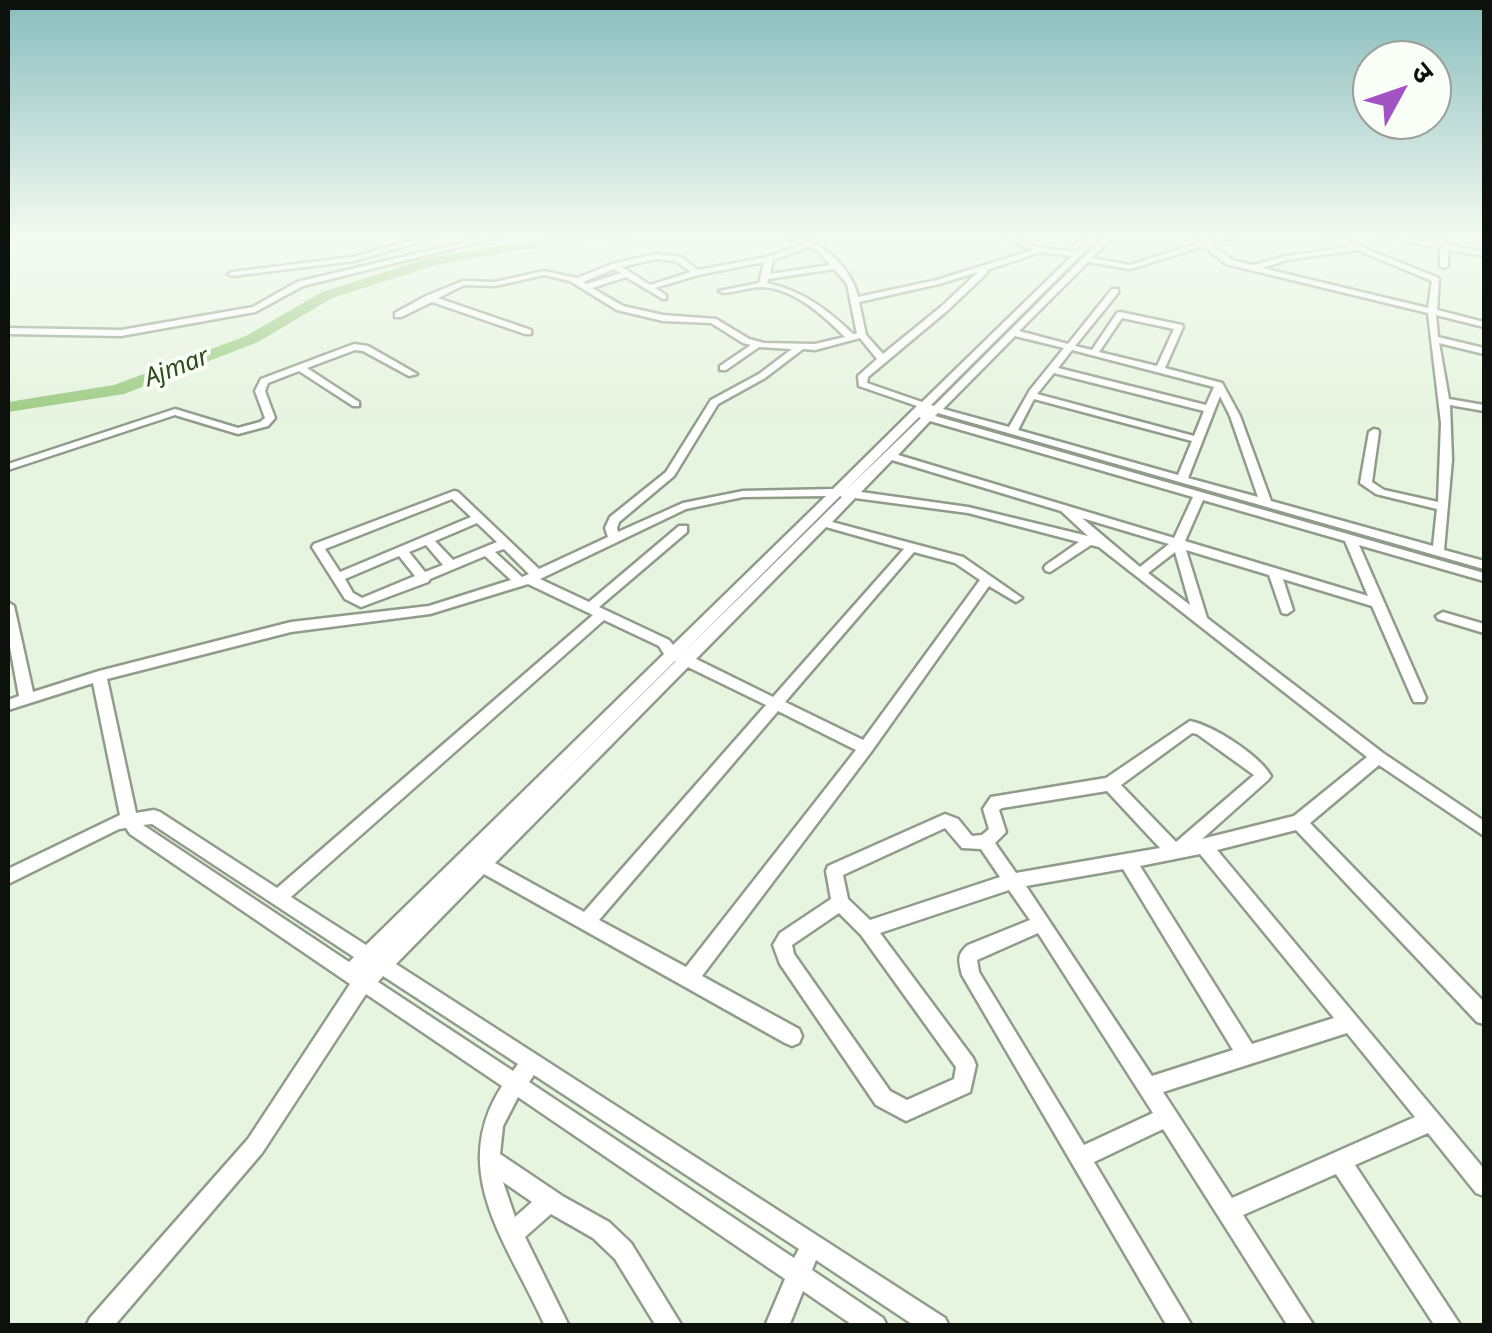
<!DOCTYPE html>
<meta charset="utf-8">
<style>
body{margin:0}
#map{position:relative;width:1492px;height:1333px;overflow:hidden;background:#e7f4e0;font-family:"Noto Sans","Noto Sans Devanagari",sans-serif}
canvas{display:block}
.frame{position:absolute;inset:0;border:10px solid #0d110b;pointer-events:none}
.north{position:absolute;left:1352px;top:40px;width:100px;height:100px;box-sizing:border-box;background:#f9fef6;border:2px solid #9b9f98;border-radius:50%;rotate:50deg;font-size:28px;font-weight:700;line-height:40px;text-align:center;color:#0d110b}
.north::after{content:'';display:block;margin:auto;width:35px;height:45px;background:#a252c3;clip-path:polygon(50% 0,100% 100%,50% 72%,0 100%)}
</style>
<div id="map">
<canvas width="1492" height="1333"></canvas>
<div class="frame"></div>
<div class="north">उ</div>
</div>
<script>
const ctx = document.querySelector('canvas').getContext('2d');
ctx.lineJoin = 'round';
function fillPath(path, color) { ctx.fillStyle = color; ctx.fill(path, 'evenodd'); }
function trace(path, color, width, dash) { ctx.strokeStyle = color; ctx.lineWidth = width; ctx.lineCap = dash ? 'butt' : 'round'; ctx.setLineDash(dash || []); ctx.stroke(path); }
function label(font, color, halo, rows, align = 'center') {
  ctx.font = font + ' "Noto Sans",sans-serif'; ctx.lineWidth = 8; ctx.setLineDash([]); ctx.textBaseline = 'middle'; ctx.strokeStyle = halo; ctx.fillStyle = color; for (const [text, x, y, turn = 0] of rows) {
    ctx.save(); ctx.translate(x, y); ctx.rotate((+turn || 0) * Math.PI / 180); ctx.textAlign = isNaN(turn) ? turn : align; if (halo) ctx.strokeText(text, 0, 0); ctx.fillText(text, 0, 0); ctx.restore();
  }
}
const river = new Path2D(`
 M582,236H634L627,240L525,249L436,265L332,298L258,342L124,394L8,412V402L114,385L246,336L322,292L428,258L525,241Z`);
const minor = new Path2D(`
 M427,236H439L354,261L232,276L228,274L232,272L353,257Z
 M490,236H503L303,286L255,312L121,336L8,334V328L121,330L253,307L297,282Z
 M788,236C818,236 852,268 858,297L937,280L1033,250L998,236H1009L1041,248L1076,252L1092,236H1100L931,405L934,406L1105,236H1113L1092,258L1130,265L1198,243L1192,236H1201L1205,239L1243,236L1209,243L1232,260L1253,265L1286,256L1349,247L1324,236H1334L1439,278L1437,310L1484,322V327L1436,315L1438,337L1484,348V354L1439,343L1449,399L1484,405V411L1450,405L1452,460L1444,550L1484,561V569L938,413L935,416L1484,573V581L1359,545L1426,698L1424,702H1414L1412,698L1372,606L1283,579L1293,610L1287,614L1282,613L1269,575L1186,550L1207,618L1383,753L1484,821V836L1379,765L1310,823L1484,1002V1024L1477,1022L1296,830L1217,850L1484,1169V1196L1476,1193L1428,1133L1355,1165L1461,1326H1435L1336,1174L1243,1215L1314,1326H1288L1163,1129L1094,1162L1192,1326H1167L962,975C959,961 956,955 968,945L1030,920L1009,890L880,933L973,1058L976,1065L970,1092L906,1121L876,1105L780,964L773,945L780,933L831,899L826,871L828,866L945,814L958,819L972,836L982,835L989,829L983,809L991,797L1106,778L1190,721C1214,726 1259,755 1271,776L1268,780L1202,839L1294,816L1367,757L1099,547L1091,545L1050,572L1046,571L1044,568L1046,565L1079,542L968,513L855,498L832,522L963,557L1022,598L1016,602L989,586L871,752L702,976L799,1029L802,1036L799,1043L792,1046L785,1043L484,874L396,964L945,1318L949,1326H915L816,1260L812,1270L883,1318L887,1326H854L803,1291L789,1326H765L785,1279L518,1097L503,1126L500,1154L564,1197L609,1222L631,1243L682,1326H656L615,1259L593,1238L551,1214L525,1237L569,1326H545C510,1246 446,1173 502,1086L366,994L262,1153L114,1326H86L90,1318L248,1139L350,984L130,834L126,828L119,829L8,884V869L120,815L93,683L8,710V700L19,696L8,636V602L14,606L33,692L99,671L291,622L429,606L511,580L485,556L430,579L428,582L361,607L345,599L312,547L314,544L454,491L458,492L539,569L608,537L605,528L610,517L666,472L711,400L759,374L792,349L759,347L726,370H720V366L751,345L743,343L711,323L663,321L617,310L570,281L544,275L495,286L464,285L438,298L531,330V334H525L432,302L401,317H395V313L426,296L463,281L495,282L544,271L577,278L612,264L656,254L681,257L698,270L767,257L804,245ZM1204,246L1226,264L1428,313L1441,423L1438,502L1384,490L1372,482L1379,432L1378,430L1374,429L1369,432L1360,483L1376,494L1437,509L1433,546L1271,501L1240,416L1222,383L1165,368L1183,327L1182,325L1120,312L1117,313L1092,350L1075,346L1118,293V289H1112L1068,344L1019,331L1088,262L1130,269ZM810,247L819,252L830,265L770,274L773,260ZM1357,250L1432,281L1428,308L1262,268L1287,260ZM1041,252L1072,256L922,402L867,383L868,377L948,310L987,273V270ZM656,259L675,261L691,272L650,285L622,267ZM764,262L759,283L719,291L723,293C736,292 750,287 763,287C795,289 824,316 845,337L815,344L764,343L749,339L716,319L663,315L623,306L592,288L626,277L663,299H666V295L655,288L698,275ZM614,269L621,273L587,284L583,282ZM834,269L847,284L857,334H853C828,310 803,291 767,283L768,279ZM978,272L942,306L883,354L866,335L859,302L939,284ZM1122,318L1174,329L1157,366L1099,352ZM1015,336L1064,348L1030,390L1009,427L943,409ZM860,338L877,359L858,376L859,386L917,406L833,489L743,491L683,503L618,532L617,528L619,522L674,476L718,404L765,378L803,349L815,350ZM1072,350L1214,387L1206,405L1058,368ZM1054,373L1204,411L1194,436L1037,394ZM1220,396L1230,416L1258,497L1188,478ZM1034,399L1192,441L1178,475L1018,430ZM919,417L921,418L846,490ZM930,421L1193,497L1174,538L898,455ZM892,460L1061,511L1088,536L968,507L861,492ZM826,496L673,645L669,640L599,607L687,532V526H679L589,602L540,579L686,509L743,497ZM840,496L842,497L683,653ZM452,499L471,517L340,572L325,549ZM1203,500L1345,541L1368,596L1185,541ZM1082,518L1169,544L1140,567ZM477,523L497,542L453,560L435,541ZM826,527L904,549L773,697L696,659ZM426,545L443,565L425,572L409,552ZM504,549L529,574L522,577L495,552ZM914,552L955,563L980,580L863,740L785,702ZM1175,552L1190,605L1148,573ZM399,556L415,576L362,598L353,593L345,579ZM528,584L593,615L277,888L160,812L154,810L136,813L107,679L291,632L430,614ZM604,620L659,646L664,654L366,945L291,897ZM675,661H676L558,778ZM688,667L766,705L584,912L495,863ZM778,711L856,750L686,967L599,920ZM1192,733L1197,734L1254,775L1176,842L1121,785ZM1107,791L1160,848L1016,873L995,843L1006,832L999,810L1002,808ZM152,824L354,957L349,962L143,825ZM945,828L962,848L981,849L1000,877L870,920L848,899L843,875ZM1200,854L1334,1018L1252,1044L1140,866ZM1123,869L1233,1050L1152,1076L1026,886ZM839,913L861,935L956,1067L954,1079L907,1100L890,1091L794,954L792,945ZM1038,933L1153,1113L1084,1145L979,972L977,960ZM383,976L518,1064L513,1071L378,982ZM1347,1033L1415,1117L1232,1198L1163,1092ZM534,1075L799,1249L794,1258L529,1082ZM503,1182L532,1202L515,1217Z
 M1379,236H1395L1438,244L1434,236H1442L1447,245L1484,252V256L1448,250V266L1444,268L1440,266V248Z
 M354,344L368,346L417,374L409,376L363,351L355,350L307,368L359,402V406H353L299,371L268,383L265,391L275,418L268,426L238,434L175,415L8,470V464L175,409L238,428L260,422L265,418L255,391L261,379Z
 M1443,612L1484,624V633L1438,619L1436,616Z`);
const farWaternames = [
 ["Ajmar",177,368,-21]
];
fillPath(river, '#9bca80');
trace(minor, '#909c8a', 5);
fillPath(minor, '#fff');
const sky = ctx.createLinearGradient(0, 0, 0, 423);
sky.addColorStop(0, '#89bdbe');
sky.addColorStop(0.56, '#f4faf1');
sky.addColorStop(1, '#f4faf100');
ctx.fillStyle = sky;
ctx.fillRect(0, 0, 1492, 423);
label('italic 25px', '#2d4c19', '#f9fef6', farWaternames);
</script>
